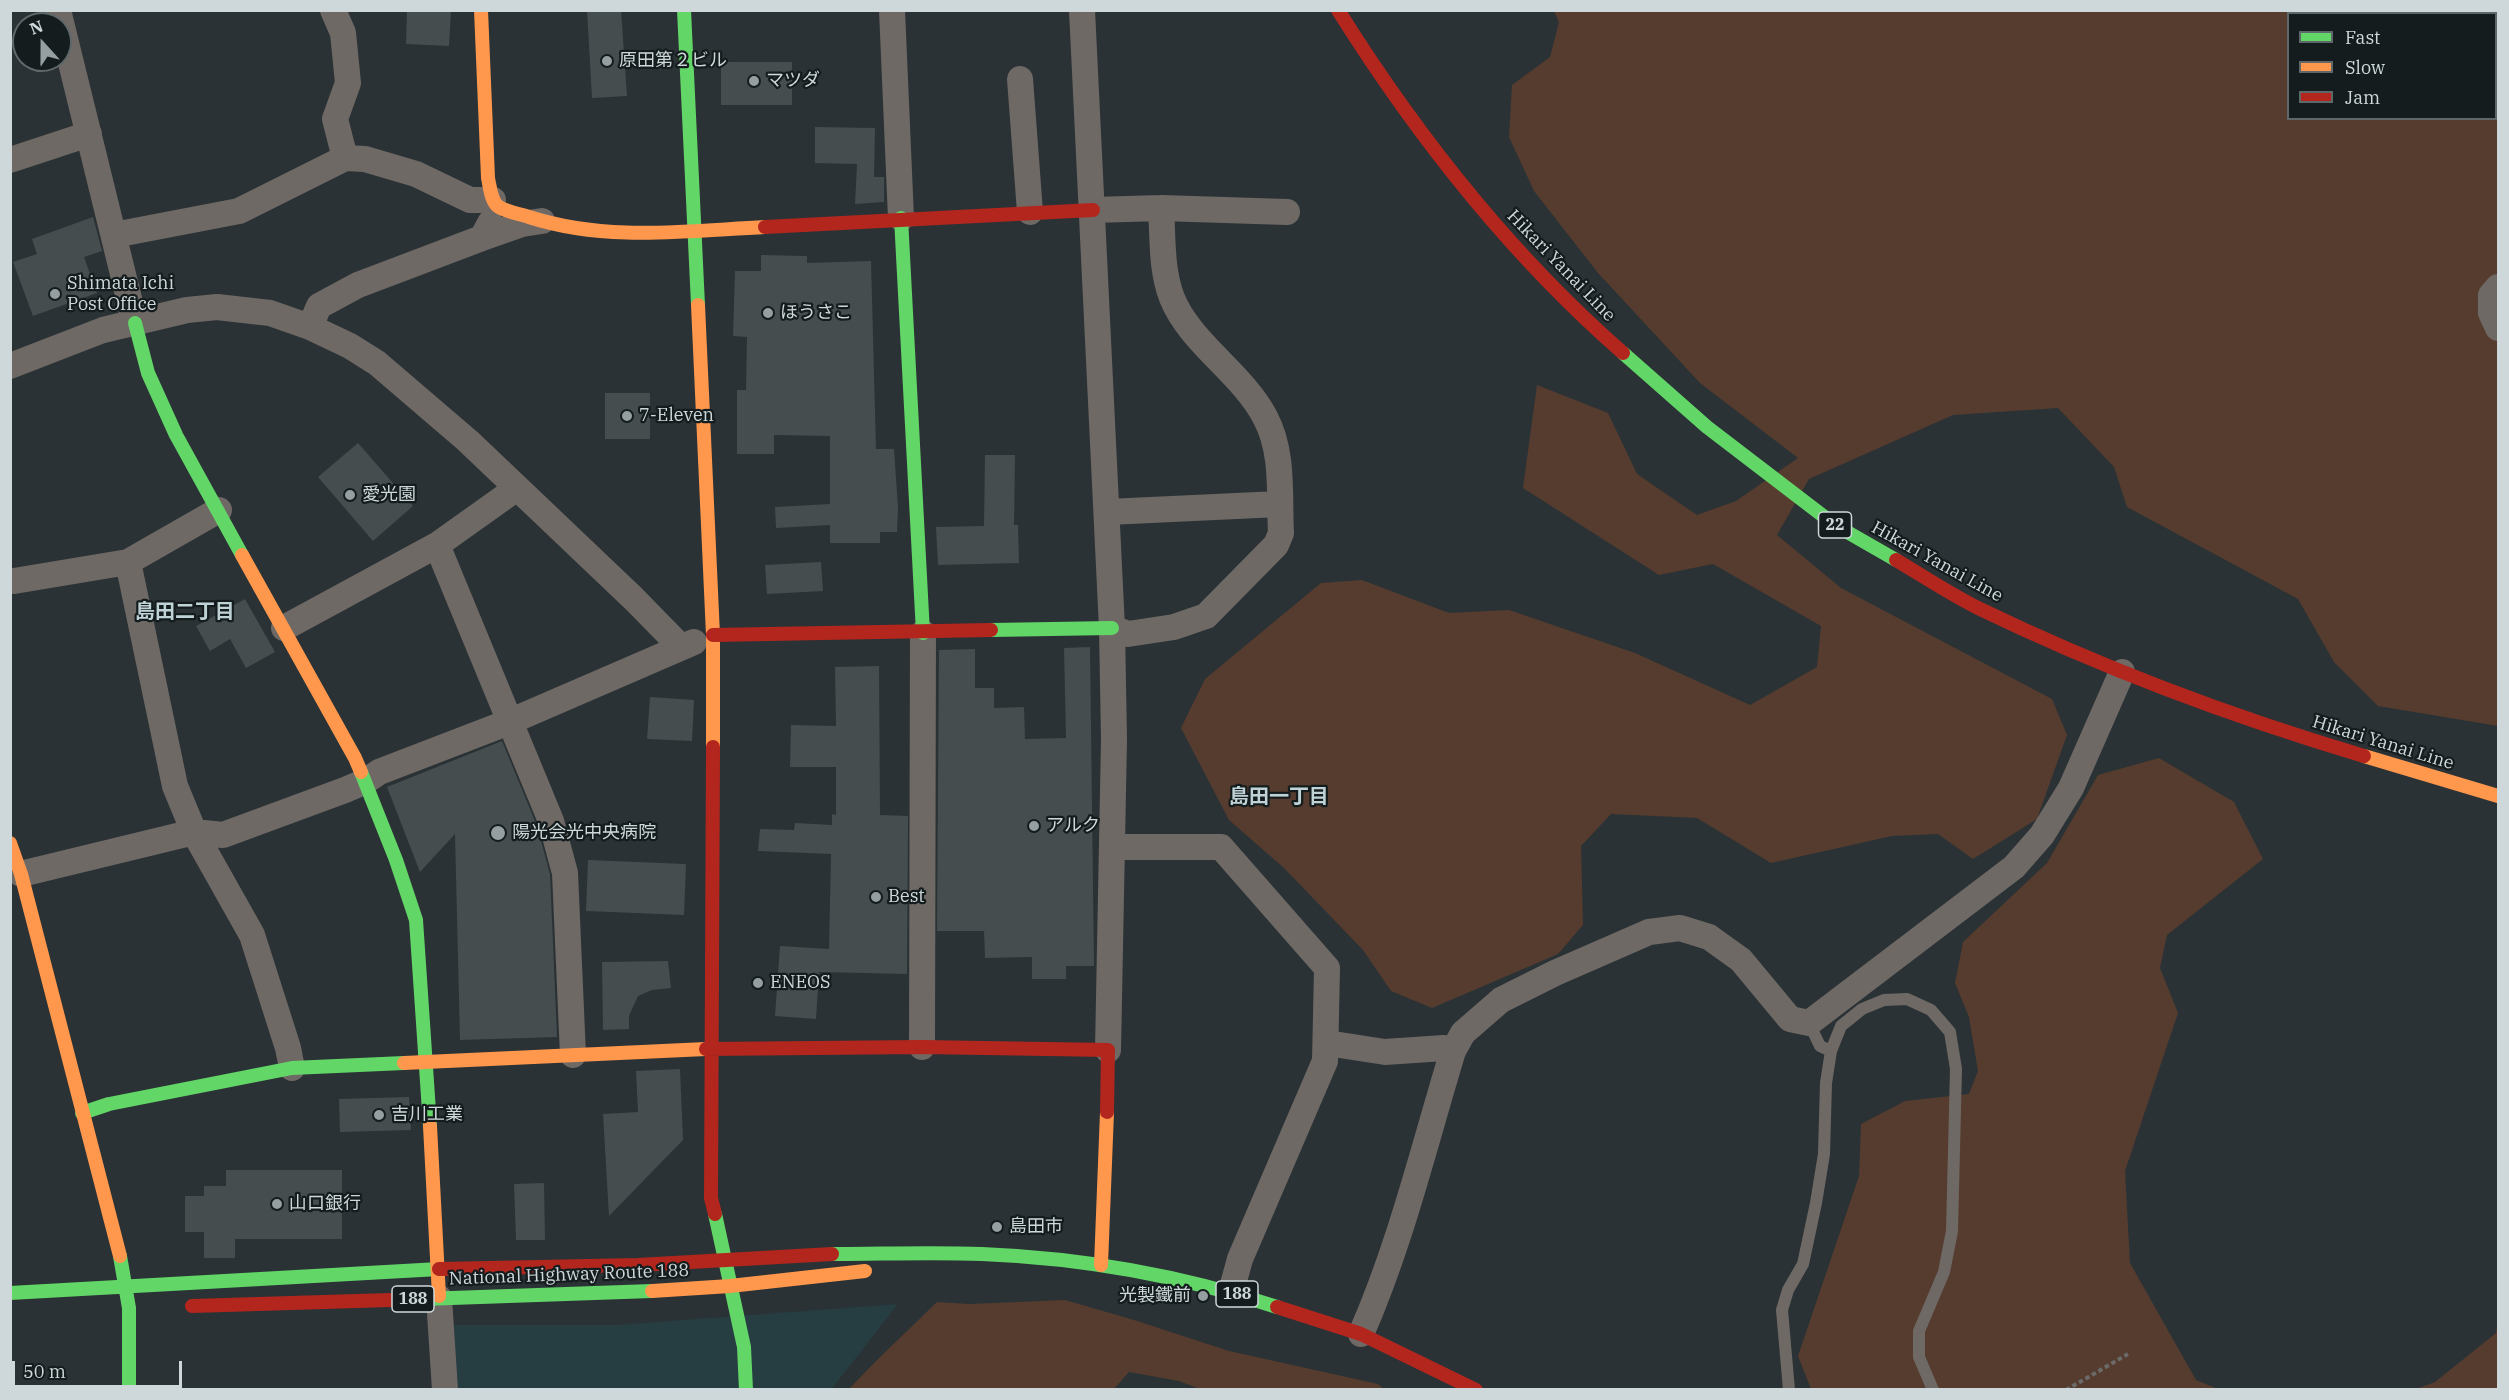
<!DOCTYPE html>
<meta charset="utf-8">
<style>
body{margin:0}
#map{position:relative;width:2509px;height:1400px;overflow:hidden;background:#2a3235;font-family:"IBM Plex Serif",serif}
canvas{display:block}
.frame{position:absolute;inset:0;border:12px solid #ced8da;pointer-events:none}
.legend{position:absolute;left:2287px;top:12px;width:210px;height:108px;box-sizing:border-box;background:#141c1d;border:2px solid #5e6769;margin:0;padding:8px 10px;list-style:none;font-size:18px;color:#ced8da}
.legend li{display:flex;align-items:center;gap:12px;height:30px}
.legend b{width:30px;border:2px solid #5e6769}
.north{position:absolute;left:12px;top:12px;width:60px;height:60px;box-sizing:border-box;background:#141c1d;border:2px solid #5e6769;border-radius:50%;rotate:339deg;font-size:16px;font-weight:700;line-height:24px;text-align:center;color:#ced8da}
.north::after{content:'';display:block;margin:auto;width:21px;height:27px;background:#959ea0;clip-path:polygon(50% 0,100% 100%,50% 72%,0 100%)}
.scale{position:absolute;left:12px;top:1361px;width:170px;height:27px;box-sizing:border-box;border:3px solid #ced8da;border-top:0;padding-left:8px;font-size:18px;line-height:21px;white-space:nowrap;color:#ced8da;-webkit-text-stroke:4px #141c1d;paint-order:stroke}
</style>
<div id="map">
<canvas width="2509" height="1400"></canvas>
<div class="frame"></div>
<ul class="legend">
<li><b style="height:8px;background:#63d668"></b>Fast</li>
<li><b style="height:8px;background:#ff974d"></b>Slow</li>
<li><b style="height:8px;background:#b3261e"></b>Jam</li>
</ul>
<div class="north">N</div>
<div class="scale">50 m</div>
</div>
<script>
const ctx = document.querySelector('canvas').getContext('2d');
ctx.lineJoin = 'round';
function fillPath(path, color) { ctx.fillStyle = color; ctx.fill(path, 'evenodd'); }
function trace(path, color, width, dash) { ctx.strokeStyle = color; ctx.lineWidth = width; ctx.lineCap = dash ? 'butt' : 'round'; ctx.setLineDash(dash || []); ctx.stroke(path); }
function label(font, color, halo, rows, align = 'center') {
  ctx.font = font + ' "IBM Plex Serif","Noto Sans JP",serif'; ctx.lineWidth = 4.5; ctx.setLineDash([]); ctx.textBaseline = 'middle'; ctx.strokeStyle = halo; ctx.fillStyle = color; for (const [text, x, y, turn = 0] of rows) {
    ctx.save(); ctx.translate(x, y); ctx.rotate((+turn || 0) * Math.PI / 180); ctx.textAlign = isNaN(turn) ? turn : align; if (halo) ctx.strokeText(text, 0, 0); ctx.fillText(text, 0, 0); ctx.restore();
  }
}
const built = new Path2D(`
 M898,1304L831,1390L445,1389L444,1325H616Z`);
const green = new Path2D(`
 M1554,11H2498V726L2378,706L2334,662L2298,599L2127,507L2114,467L2058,408L1953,415L1809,479L1777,535L1841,588L2052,699L2067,735L2037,819L1973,859L1938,834L1892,836L1771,863L1697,818L1611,814L1581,846L1583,925L1558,954L1432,1008L1391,991L1363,950L1284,868L1229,820L1181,728L1205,679L1321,583L1362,580L1449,613L1509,610L1635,653L1750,705L1817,667L1821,626L1713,564L1659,575L1523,488L1537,385L1608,413L1637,474L1697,515L1736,501L1798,458L1700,383L1598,273L1534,191L1509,137L1512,85L1550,57L1559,22ZM2288,14H2496V118H2288Z
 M2159,758L2234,802L2263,859L2167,935L2160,968L2178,1013L2125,1171L2130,1263L2196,1380L2218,1389H1811L1798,1356L1859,1176L1861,1124L1905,1101L1969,1094L1978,1071L1969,1017L1955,983L1963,942L2047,863L2098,775Z
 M1065,1300L1134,1320L1229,1351L1378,1384L1384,1389H1200L1179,1381L1129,1372L1114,1389H849L875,1362L937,1302L969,1304Z
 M2498,1320V1389H2416L2435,1382L2496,1333Z`);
const building = new Path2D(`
 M407,10H451L449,46L406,44Z
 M587,10H621L627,96L592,98Z
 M721,62H792V105H721Z
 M815,127L875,128L874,177H884V202L855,204L857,164L815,163Z
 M93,217L102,251L84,257L97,293L33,316L13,262L37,254L32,239Z
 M761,255L807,256V263L871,261L876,449H894L898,508L897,532H880V543H830V525L776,528L775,507L830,504V436L774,435V454H737V390H746L747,337L733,336L735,271H761Z
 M605,393H650V439H605Z
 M358,443L413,506L373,541L318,477Z
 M985,455H1015L1014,525H1018L1019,563L938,565L936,527L984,526Z
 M821,562L823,591L767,594L765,565Z
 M245,599L275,652L246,668L230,639L210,651L196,626Z
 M1090,647L1094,966H1066V979H1032V957L985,958L984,931H937L939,650L975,649V688H994V708L1024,707L1025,739L1066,738L1064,648Z
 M879,666L880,815L908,816L907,974L819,972L816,1019L775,1016L780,946L829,949L831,854L758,851L760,829L794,830L795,823L832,825V814L836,815V767H790L791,725L836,726L835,667Z
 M650,697L694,700L692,741L647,739Z
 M502,741L537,826L550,874L557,1037L460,1040L455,834L420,872L387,787Z
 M588,860L686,864L684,915L586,911Z
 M668,961L671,988L652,990L638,996L629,1016V1029L603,1030L602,962Z
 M680,1069L683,1140L609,1216L603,1114L638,1112L636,1071Z
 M409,1097L411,1130L340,1132L339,1099Z
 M226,1170H342V1239H235V1258H204V1232H185V1196H204V1186H226Z
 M544,1183L545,1240H516L514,1184Z`);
const path = new Path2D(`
 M2066,1390L2128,1354`);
const lane = new Path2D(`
 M1809,1023L1820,1046L1831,1051
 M1789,1390L1782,1310L1788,1290L1803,1264L1816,1203L1824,1154L1826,1083L1831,1051L1841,1026L1862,1009L1884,1000L1907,999L1931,1010L1950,1032L1956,1069L1952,1231L1944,1272L1919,1331V1357L1933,1390`);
const street = new Path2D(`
 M58,10L135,323
 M333,10L343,33L348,83L335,119L345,158
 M892,10L901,218
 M1082,10L1112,628L1114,739L1108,1050
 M1020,79L1030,212
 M10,160L89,134
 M1093,210L1161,208L1287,212
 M490,223L482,238L522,224L542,221
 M114,235L239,211L345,158L365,159L416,174L470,200H493
 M2498,287L2491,295V313L2498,328
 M310,327L319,306L358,285L482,238
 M10,366L103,330L187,310L217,307L270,313L310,327L350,346L377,363L468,441L634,599L681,647
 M1108,512L1279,504
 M437,545L551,821L565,873L573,1055
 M128,562L175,786L194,832L252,935L288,1048L292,1068
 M14,581L128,562L219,510
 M284,628L437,545L517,488
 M1112,628L1128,634L1174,627L1206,616L1276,545L1281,533C1279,495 1284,452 1265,417C1242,373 1190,343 1172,298C1161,270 1163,238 1161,208
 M1112,847H1221L1327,968L1325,1061L1240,1259L1231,1292
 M21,874L194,832L223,835L345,790L366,781L379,772L509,722L694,642
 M1327,1043L1385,1052L1444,1048L1453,1051
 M922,1047L923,633
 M439,1298L445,1390
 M1361,1334C1401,1243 1424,1146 1453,1051L1463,1033L1501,1000L1555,973L1649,932L1680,928L1709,937L1741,960L1790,1019L1809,1023L2014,867L2042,835L2071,788L2122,672`);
const fast = new Path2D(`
 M684,10L698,305
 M901,218L923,633
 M135,323L148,373L176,435L242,555
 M1623,353L1707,427L1835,525L1896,560
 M991,630L1112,628
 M361,772L396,860L416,920L430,1126
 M82,1113L109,1104L292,1068L404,1063
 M715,1214L744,1347L746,1390
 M832,1254C882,1254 932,1252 982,1254C1081,1258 1183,1276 1277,1307
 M120,1256L129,1308V1390
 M10,1293L439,1269
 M423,1299L652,1291`);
const slow = new Path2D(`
 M481,10L488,178C490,187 491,202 499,207C507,212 520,214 529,217C607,242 685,231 765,227
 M698,305L713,635V747
 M242,555L355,758L361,772
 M2364,756L2498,796
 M10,843L21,874L120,1256
 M404,1063L706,1049
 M430,1126L439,1296
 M1101,1265L1107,1112
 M652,1291L730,1286L865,1271`);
const jam = new Path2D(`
 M1338,10C1417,136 1511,255 1623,353
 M765,227L1093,210
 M1896,560C1923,576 1950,594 1978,608C2102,668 2233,717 2364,756
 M713,635L991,630
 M713,747L711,1198L715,1214
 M706,1049L922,1047L1108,1050L1107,1112
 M439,1269L638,1265L832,1254
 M192,1306L423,1299
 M1277,1307L1361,1334L1476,1390`);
const markers = [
 [607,61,6,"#959ea0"],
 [754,81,6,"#959ea0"],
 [55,294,6,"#959ea0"],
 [768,313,6,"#959ea0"],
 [627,416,6,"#959ea0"],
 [350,495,6,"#959ea0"],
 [1034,826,6,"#959ea0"],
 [498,833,8,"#959ea0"],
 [876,897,6,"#959ea0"],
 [758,983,6,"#959ea0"],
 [379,1115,6,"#959ea0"],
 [277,1204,6,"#959ea0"],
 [997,1227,6,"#959ea0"],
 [1203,1296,6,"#959ea0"]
];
const shields = [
 [1835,525,33],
 [1237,1294,42],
 [413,1299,42]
];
const shieldNames = [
 ["22",1835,525],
 ["188",1237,1294],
 ["188",413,1299]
];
const poiNames = [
 ["原田第２ビル",619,61],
 ["マツダ",766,81],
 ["Shimata Ichi",67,284],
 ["Post Office",67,305],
 ["ほうさこ",780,313],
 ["7-Eleven",639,416],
 ["愛光園",362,495],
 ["アルク",1046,826],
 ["陽光会光中央病院",512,833],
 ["Best",888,897],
 ["ENEOS",770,983],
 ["吉川工業",391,1115],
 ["山口銀行",289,1204],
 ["島田市",1009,1227],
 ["光製鐵前",1191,1296,"right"]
];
const streetNames = [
 ["Hikari Yanai Line",1561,266,46],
 ["Hikari Yanai Line",1937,562,29],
 ["Hikari Yanai Line",2383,743,17],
 ["National Highway Route 188",569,1275,-2]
];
const neighbourhoodNames = [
 ["島田二丁目",185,612],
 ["島田一丁目",1279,797]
];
fillPath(built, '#263d42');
fillPath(green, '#553c2e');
fillPath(building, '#464d4f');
trace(path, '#6b6a69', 4, [4.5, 3]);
trace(lane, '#6f6965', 12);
trace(street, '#6f6965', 26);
trace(fast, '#63d668', 14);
trace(slow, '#ff974d', 14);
trace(jam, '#b3261e', 14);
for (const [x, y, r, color] of markers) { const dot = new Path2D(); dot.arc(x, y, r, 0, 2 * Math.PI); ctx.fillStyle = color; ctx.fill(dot); trace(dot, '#141c1d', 2); }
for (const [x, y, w] of shields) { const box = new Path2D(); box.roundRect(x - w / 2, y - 13, w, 26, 4.5); ctx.fillStyle = '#141c1d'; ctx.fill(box); trace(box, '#ced8da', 1.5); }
label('bold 16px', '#ced8da', null, shieldNames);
label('18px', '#ced8da', '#141c1d', poiNames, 'left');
label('18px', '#ced8da', '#141c1d', streetNames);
label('bold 20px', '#bfd3d7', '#141c1d', neighbourhoodNames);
</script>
